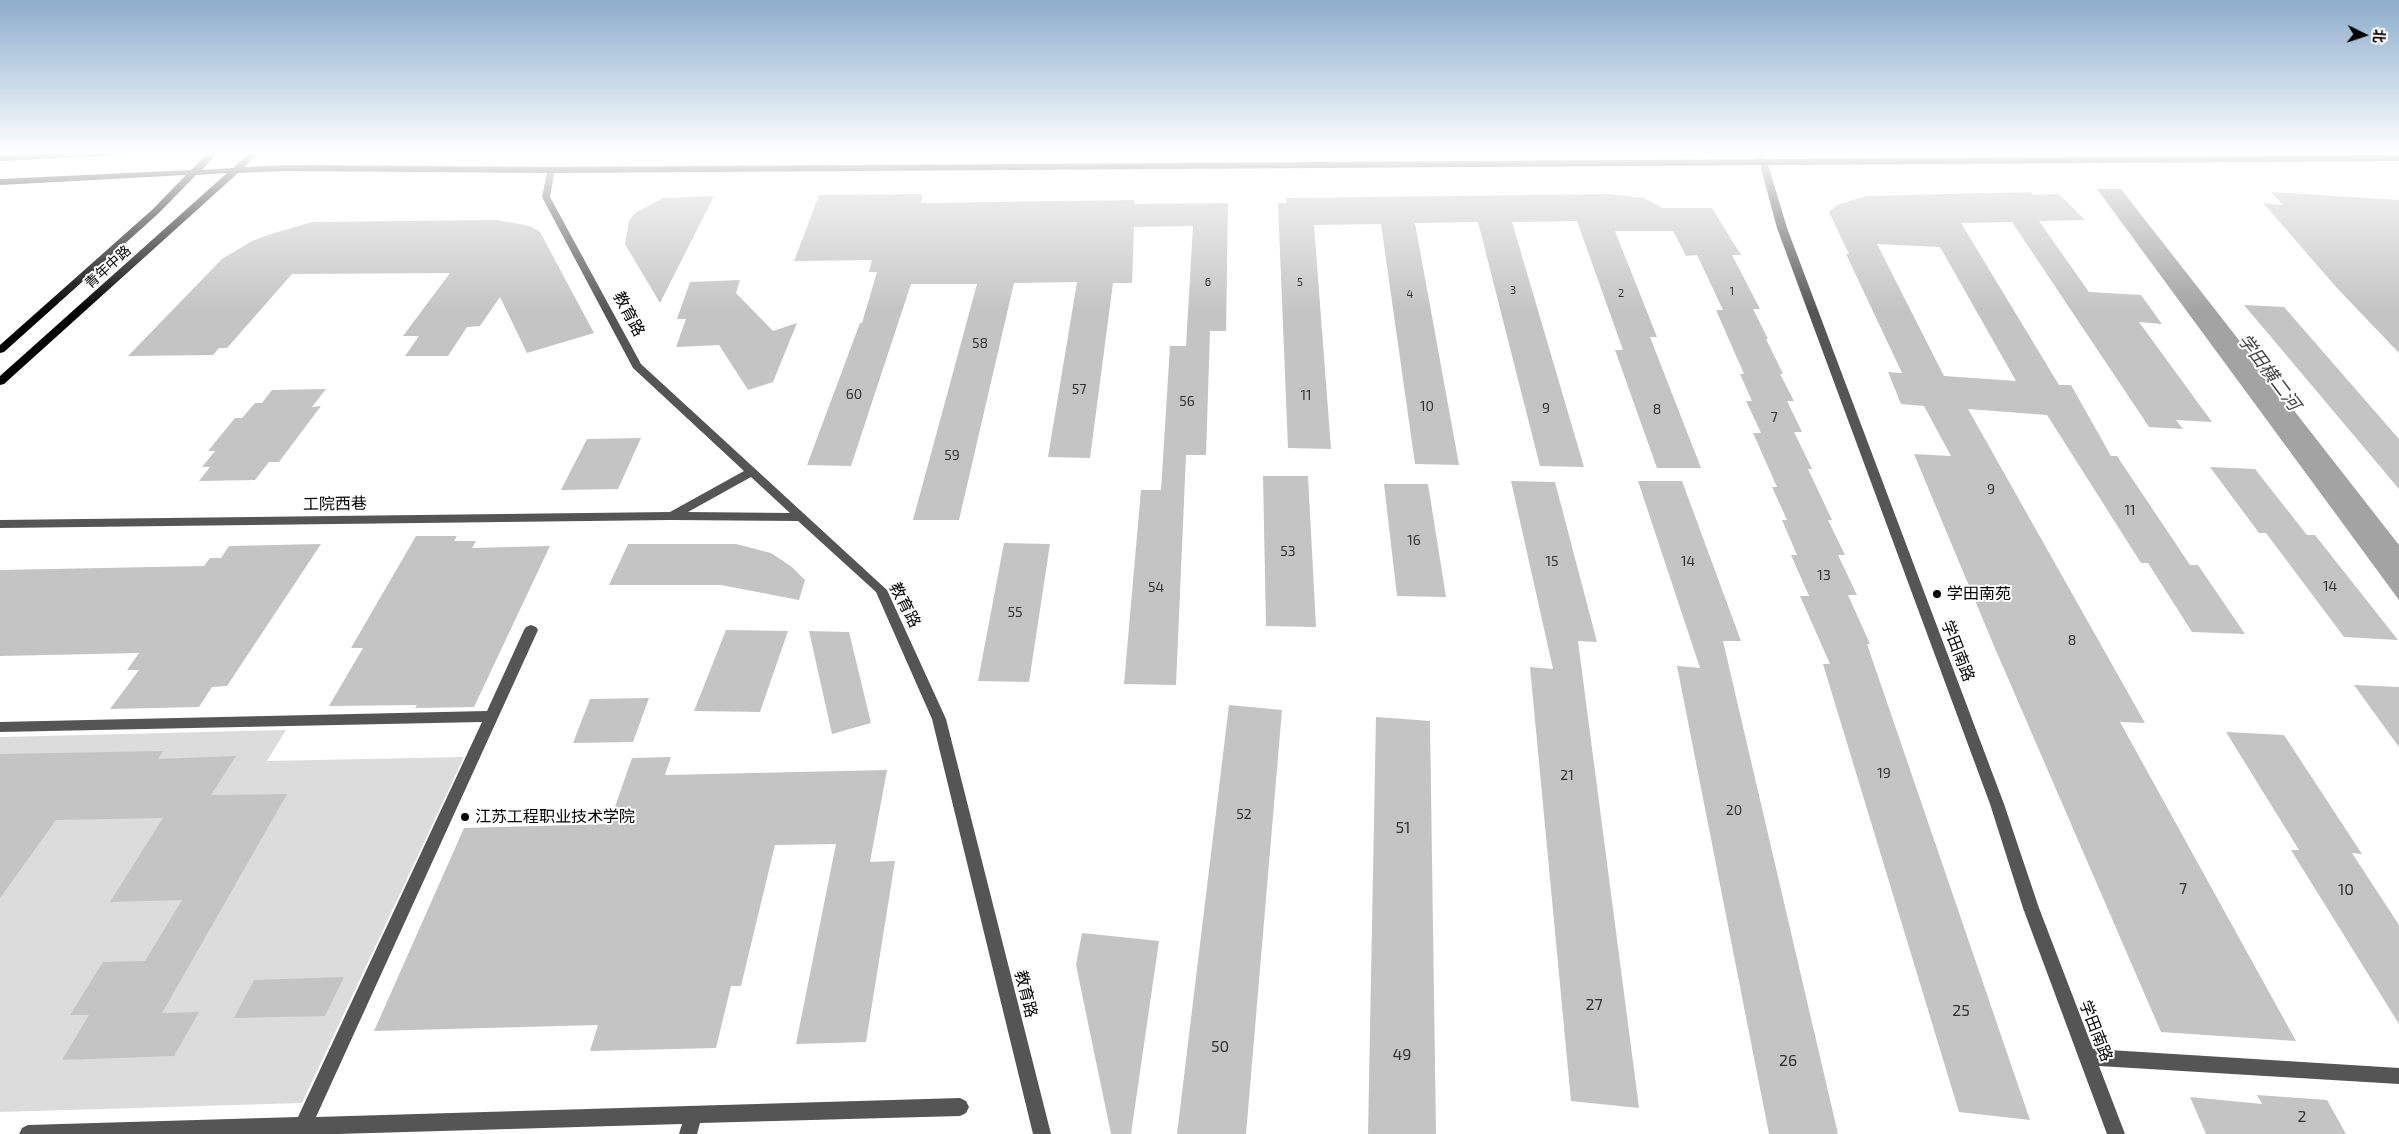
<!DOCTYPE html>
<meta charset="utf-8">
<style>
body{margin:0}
#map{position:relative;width:2399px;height:1134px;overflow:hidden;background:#fff;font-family:"Exo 2","Noto Sans SC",sans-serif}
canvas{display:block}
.north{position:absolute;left:2339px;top:10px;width:50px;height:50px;-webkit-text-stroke:4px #fff;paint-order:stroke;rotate:94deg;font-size:14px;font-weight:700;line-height:20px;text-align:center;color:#000}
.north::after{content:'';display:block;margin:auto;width:18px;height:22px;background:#000;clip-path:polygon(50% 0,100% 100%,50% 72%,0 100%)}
</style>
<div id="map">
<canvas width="2399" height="1134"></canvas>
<div class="north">北</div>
</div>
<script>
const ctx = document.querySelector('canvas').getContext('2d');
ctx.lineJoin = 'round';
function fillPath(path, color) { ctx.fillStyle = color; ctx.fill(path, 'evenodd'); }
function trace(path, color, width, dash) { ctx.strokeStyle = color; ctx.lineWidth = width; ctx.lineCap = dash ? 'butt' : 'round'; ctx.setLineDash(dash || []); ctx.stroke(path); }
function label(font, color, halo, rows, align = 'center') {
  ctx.font = font + ' "Exo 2","Noto Sans SC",sans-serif'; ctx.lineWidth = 4; ctx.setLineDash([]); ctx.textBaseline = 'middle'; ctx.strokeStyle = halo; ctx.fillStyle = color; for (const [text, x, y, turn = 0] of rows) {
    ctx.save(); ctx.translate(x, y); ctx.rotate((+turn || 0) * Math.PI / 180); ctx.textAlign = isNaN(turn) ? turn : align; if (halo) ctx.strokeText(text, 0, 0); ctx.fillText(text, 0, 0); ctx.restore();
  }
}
const green = new Path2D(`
 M286,730L267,761L464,757L302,1103L0,1112V737Z`);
const water = new Path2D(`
 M2097,189H2121L2399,545V600Z`);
const building = new Path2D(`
 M2031,192L2033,195L2059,194L2085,220L2039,221L2089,292L2141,295L2162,324L2139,322L2212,422L2176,420L2183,429L2149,427L2012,222L1961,223L2059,385H2071L2111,456H2117L2190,565H2198L2245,634L2192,632L2148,563H2141L2047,415L1968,409L2145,723L2120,722L2296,1041L2161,1032L1994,646L1914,454L1951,456L1924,406L1901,404L1888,372L1902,373L1846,254H1849L1829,212L1837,205L1866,196ZM1877,244L1940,247L2016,381L1944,376Z
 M2271,192L2399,200V353L2337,288L2263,203L2283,205Z
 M923,194L921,203L1135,200L1134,204L1228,203L1226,331H1210L1206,455H1186L1176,685L1124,684L1141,490H1161L1170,346H1186L1193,226L1134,227L1132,283H1113L1090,458L1048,457L1077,282L1014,283L959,520H913L977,284H911L851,466L807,465L860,323H862L877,272H869L872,260L794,261L819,195Z
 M1610,194L1644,198L1663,208H1712L1741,255H1732L1760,309H1753L1768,339H1766L1783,374H1780L1794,401H1787L1802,432H1794L1812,469H1808L1832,520H1828L1845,555H1838L1857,595H1848L1870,644H1867L2030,1120L1959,1112L1823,664H1830L1800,596H1809L1791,555H1797L1782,520H1787L1772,487H1777L1753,433H1761L1746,401H1752L1740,374H1744L1716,310H1723L1697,255L1686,256L1673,231H1615L1657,337H1650L1701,468H1657L1615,350H1623L1577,221L1512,222L1584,467L1540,466L1478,222L1415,223L1459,465L1415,464L1381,224L1314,225L1331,449L1288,448L1278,203H1287L1286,198Z
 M714,196L660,303L625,244L629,221L635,213L663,198Z
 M497,220L530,226L540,232L594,333L527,353L500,297L480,326L467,327L448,356H405L419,336H403L450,273L292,274L227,348H219L213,355L128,356L222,259L252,241L271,234L312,222Z
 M740,280L736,293L773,331L797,323L773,382L748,390L719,345L676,347L686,319H677L690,282Z
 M2244,305L2284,307L2399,439V489Z
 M326,389L312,407L321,406L279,462H269L255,480L199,481L210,467H202L215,451H208L235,418H242L255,403H262L272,390Z
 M641,438L618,489L561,490L587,439Z
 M2210,467L2255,469L2307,535H2315L2398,640L2344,637L2266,533H2259Z
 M1263,476H1308L1316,627L1266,626Z
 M1511,481L1555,482L1597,642L1578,641L1639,1108L1571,1101L1530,667L1553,669Z
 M1638,481H1682L1741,641H1723L1838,1134H1769L1677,666L1700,668Z
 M1384,484H1428L1446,597L1397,596Z
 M416,536H457L454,541H476L472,548L550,546L474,707L415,708L417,705L329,706L363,648H351Z
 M1004,543L1050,544L1029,682L978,681Z
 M321,544L227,686L212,687L199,707L110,709L139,670H127L139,653L0,656V570L204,566L210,558H221L229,546Z
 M628,544H736L771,553L792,567L805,580L799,600L721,585H609Z
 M726,630L788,631L760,712L694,711Z
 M809,631L849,632L871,723L832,734Z
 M2354,685L2399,687V747Z
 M649,698L633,742L573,743L590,699Z
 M1229,705L1282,710L1246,1134H1177Z
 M1376,717L1430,721L1436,1134H1368Z
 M2226,732L2284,735L2362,854L2352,853L2399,925V1024L2291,850H2299Z
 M163,751L158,759L236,756L211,795L287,794L162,1013L199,1012L174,1056L62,1060L89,1015H70L103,962L145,961L182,900L110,902L163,818L56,820L0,898V754Z
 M671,757L665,775L887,770L870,862L895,861L866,1042L796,1044L836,844L775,845L741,986H731L716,1048L590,1051L598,1025L374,1031L464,828L609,824L632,758Z
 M1082,933L1159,941L1131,1134H1111L1076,965Z
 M344,977L325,1016L234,1018L254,980Z
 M2257,1095L2327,1100L2346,1134H2206L2190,1097L2262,1104Z`);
const minor = new Path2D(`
 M1753,152H1761L1767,161L1787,228L2004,804L2039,908L2093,1049L2399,1068V1084L2099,1066L2125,1134H2107L2023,908L1990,804L1777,228L1759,161Z
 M548,168L555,170L550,197L641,364L887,590L946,719L1051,1134H1033L932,719L876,592L798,521L671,520L0,528V520L670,512L744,471L633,368L542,197ZM751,477L790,513L688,512Z
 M531,625L536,627L538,630L316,1117L960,1098L966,1101L969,1107L966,1113L960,1116L700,1123L697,1134H679L682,1124L337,1134H19L22,1128L28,1125L298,1117L482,722L0,732V722L487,711L524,630L526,627Z`);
const major = new Path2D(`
 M71,152H126L122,155L0,161V155Z
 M209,152H218L202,170L233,168L251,152H260L244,167L286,165L551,167L2399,155V161L551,173L286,171L238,173L4,384L0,385V376L227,173L196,175L159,213L4,352L0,353V345L153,209L186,175L0,185V179L191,170Z`);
const markers = [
 [1937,594,5,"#000"],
 [465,817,5,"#000"]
];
const farNumbernames = [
 ["6",1208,282],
 ["5",1300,282],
 ["3",1513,290],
 ["1",1732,291],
 ["2",1621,293],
 ["4",1410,294]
];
const farStreetnames = [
 ["青年中路",108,267,-42]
];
const numberNames = [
 ["58",980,343],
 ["57",1079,389],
 ["60",854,394],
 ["11",1306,395],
 ["56",1187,401],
 ["10",1427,406],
 ["9",1546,408],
 ["8",1657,409],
 ["7",1774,417],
 ["59",952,455],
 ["9",1991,489],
 ["11",2130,510],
 ["16",1414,540],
 ["53",1288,551],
 ["15",1552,561],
 ["14",1688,561],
 ["13",1824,575],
 ["14",2330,586],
 ["54",1156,587],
 ["55",1015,612],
 ["8",2072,640],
 ["19",1884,773],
 ["21",1567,775],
 ["20",1734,810],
 ["52",1244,814]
];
const streetNames = [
 ["教育路",629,314,62],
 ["工院西巷",335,504,-1],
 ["教育路",905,605,63],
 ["学田南路",1958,651,69],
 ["教育路",1026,994,76],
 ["学田南路",2096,1031,69]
];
const poiNames = [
 ["学田南苑",1947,594],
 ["江苏工程职业技术学院",475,817]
];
const nearNumbernames = [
 ["51",1403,828],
 ["7",2183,889],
 ["10",2346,890],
 ["27",1594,1005],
 ["25",1961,1011],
 ["50",1220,1047],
 ["49",1402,1055],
 ["26",1788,1061],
 ["2",2302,1117]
];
const waterNames = [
 ["学田横二河",2269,372,53]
];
fillPath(green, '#dcdcdc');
fillPath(water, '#a3a3a3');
fillPath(building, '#c4c4c4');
fillPath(minor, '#555');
fillPath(major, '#000');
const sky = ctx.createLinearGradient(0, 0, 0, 311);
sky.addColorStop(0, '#8cadcc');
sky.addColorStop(0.49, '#fff');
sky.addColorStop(1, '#ffffff00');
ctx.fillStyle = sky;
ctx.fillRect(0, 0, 2399, 311);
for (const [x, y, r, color] of markers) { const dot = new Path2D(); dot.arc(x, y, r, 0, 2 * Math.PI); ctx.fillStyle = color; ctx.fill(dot); trace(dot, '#fff', 2); }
label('11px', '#313131', null, farNumbernames);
label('14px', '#000', '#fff', farStreetnames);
label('14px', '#313131', null, numberNames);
label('16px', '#000', '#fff', streetNames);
label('16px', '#000', '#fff', poiNames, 'left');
label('16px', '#313131', null, nearNumbernames);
label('italic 18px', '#444', '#fff', waterNames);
</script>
